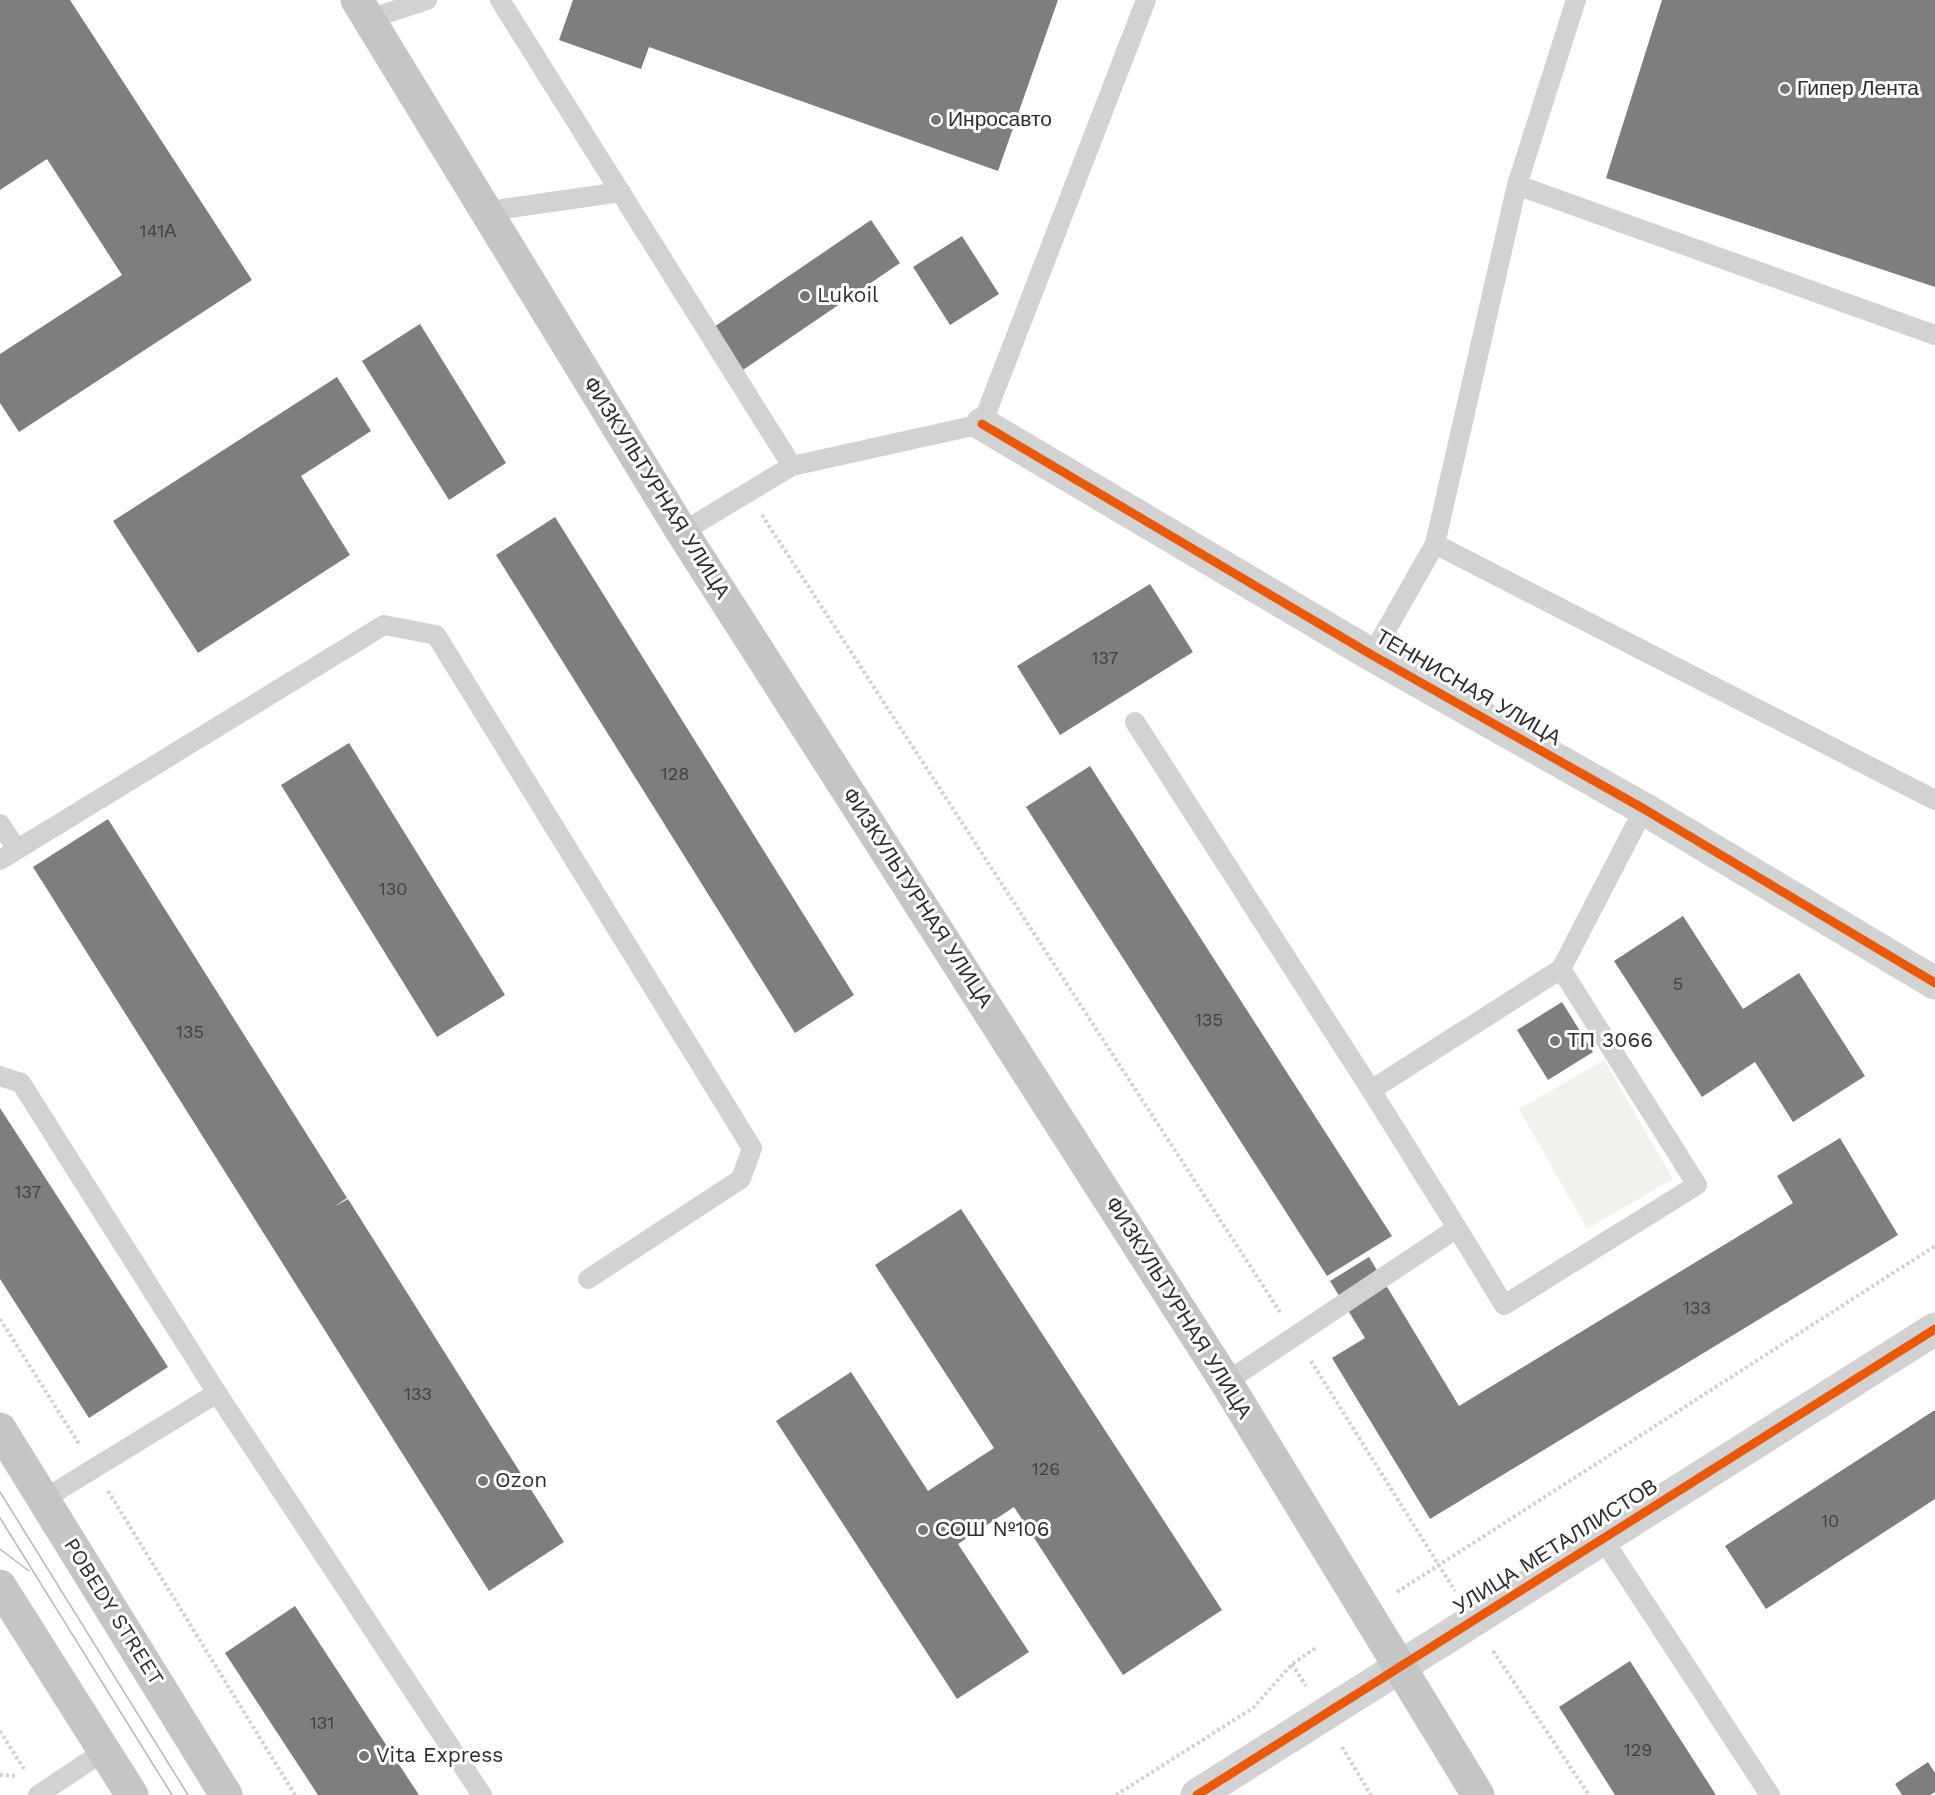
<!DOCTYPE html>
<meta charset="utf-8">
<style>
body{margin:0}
canvas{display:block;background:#fff}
</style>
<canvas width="1935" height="1795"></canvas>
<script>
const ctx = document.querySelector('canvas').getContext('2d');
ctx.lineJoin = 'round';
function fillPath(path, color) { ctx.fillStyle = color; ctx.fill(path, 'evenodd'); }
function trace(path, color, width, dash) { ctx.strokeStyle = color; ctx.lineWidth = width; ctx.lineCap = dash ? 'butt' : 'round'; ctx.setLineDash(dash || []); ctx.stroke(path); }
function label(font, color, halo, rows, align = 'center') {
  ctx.font = font + ' "Work Sans",sans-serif'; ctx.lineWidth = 6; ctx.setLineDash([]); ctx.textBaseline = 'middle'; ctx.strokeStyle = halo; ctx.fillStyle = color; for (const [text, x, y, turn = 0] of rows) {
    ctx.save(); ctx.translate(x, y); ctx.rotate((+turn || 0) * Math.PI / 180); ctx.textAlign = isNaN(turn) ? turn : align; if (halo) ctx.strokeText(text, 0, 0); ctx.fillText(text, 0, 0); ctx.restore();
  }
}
const green = new Path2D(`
 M1604,1060L1673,1179L1587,1229L1519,1109Z`);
const building = new Path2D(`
 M0,0H70L252,280L19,432L0,403V354L122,275L47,159L0,190Z
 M573,0H1058L998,171L649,47L641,69L559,40Z
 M1662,0H1935V287L1606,178Z
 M871,220L900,263L740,372L711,329Z
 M962,236L999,294L950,325L913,267Z
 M420,324L506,463L449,500L362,361Z
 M337,377L371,431L301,476L350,555L198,653L113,521Z
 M555,517L854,995L795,1033L496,555Z
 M1150,584L1193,652L1060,735L1017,666Z
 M349,743L505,995L437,1037L281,785Z
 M1090,766L1392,1236L1327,1276L1026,807Z
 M108,819L347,1198L334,1207L348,1199L564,1542L489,1591L33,867Z
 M1683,916L1743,1009L1799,973L1865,1076L1793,1122L1755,1062L1702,1097L1614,961Z
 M1562,1002L1593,1052L1548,1080L1517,1030Z
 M0,1108L168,1367L89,1418L0,1279Z
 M1840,1138L1898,1235L1430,1519L1332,1358L1365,1338L1330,1281L1369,1257L1459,1406L1793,1203L1777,1176Z
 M961,1209L1222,1610L1123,1675L1014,1507L958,1544L1029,1652L957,1699L776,1421L851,1372L928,1491L994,1448L875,1265Z
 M1935,1410V1499L1766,1609L1725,1546Z
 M295,1606L419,1795H318L225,1653Z
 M1630,1661L1716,1795H1615L1559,1707Z
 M1928,1762L1935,1773V1792L1930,1795H1902L1895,1784Z`);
const path = new Path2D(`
 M762,515L1280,1312
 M0,1319L79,1444
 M1311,1361L1455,1591
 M108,1491L295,1795
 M1397,1592L1935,1246
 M1493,1651L1589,1795
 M1292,1664L1306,1686
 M0,1731L24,1769
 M1342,1747L1371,1795
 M0,1775L17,1776
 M1116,1795L1253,1708L1292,1664L1317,1647`);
const lane = new Path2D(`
 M500,0L792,466
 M369,19L427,0
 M1517,185L1935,335
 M488,211L621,192
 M682,532L792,466L982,424L1146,0
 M1435,544L1935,800
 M1372,655L1435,544L1517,185L1576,0
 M1135,722L1371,1090
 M0,824L17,849
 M0,860L384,625L436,635L752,1148L741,1179L588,1279
 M1561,969L1644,809
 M0,1076L21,1083L217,1393L482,1795
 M1226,1382L1457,1228L1504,1305L1697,1185L1561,969L1371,1090L1457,1228
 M44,1499L217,1393
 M1603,1539L1770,1795
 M38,1795L104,1751`);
const street = new Path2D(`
 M982,424L1372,655L1644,809L1935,983
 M1197,1795L1935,1329`);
const primary = new Path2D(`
 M357,0L682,532L1226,1382L1478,1795
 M0,1429L226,1795
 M0,1586L132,1795`);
const tram = new Path2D(`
 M0,1492L188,1795
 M0,1518L172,1795
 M0,1549L29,1571`);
const cycleway = new Path2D(`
 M982,424L1372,655L1644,809L1935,983
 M1197,1795L1935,1329`);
const markers = [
 [1785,89,6,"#767676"],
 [936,120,6,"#767676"],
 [805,296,6,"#767676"],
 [1555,1041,6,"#767676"],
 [483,1481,6,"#767676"],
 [923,1530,6,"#767676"],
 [364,1756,6,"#767676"]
];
const numberNames = [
 ["141А",158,232],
 ["137",1105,659],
 ["128",675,775],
 ["130",393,890],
 ["5",1678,985],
 ["135",1209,1021],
 ["135",190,1033],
 ["137",28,1193],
 ["133",1697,1309],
 ["133",418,1395],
 ["126",1046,1470],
 ["10",1830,1522],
 ["131",322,1724],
 ["129",1638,1751]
];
const poiNames = [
 ["Гипер Лента",1797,89],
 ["Инросавто",948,120],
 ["Lukoil",817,296],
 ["ТП 3066",1567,1041],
 ["Ozon",495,1481],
 ["СОШ №106",935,1530],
 ["Vita Express",376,1756]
];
const streetNames = [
 ["ФИЗКУЛЬТУРНАЯ УЛИЦА",656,488,58],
 ["ТЕННИСНАЯ УЛИЦА",1468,688,30],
 ["ФИЗКУЛЬТУРНАЯ УЛИЦА",917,898,57],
 ["ФИЗКУЛЬТУРНАЯ УЛИЦА",1178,1308,58],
 ["УЛИЦА МЕТАЛЛИСТОВ",1556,1547,-32],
 ["POBEDY STREET",113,1612,58]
];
fillPath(green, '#f0f3ec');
fillPath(building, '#7e7e7e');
trace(path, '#d2d2d2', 4, [3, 3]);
trace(lane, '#d2d2d2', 20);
trace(street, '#d2d2d2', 33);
trace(primary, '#c5c5c5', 33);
trace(tram, '#b9b9b9', 1.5);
trace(cycleway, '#e8590c', 9);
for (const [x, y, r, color] of markers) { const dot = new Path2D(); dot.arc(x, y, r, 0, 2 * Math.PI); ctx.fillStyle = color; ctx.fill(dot); trace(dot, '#fff', 2); }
label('18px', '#414141', null, numberNames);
label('21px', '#2d2d2d', '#fff', poiNames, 'left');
label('21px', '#2d2d2d', '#fff', streetNames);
</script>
